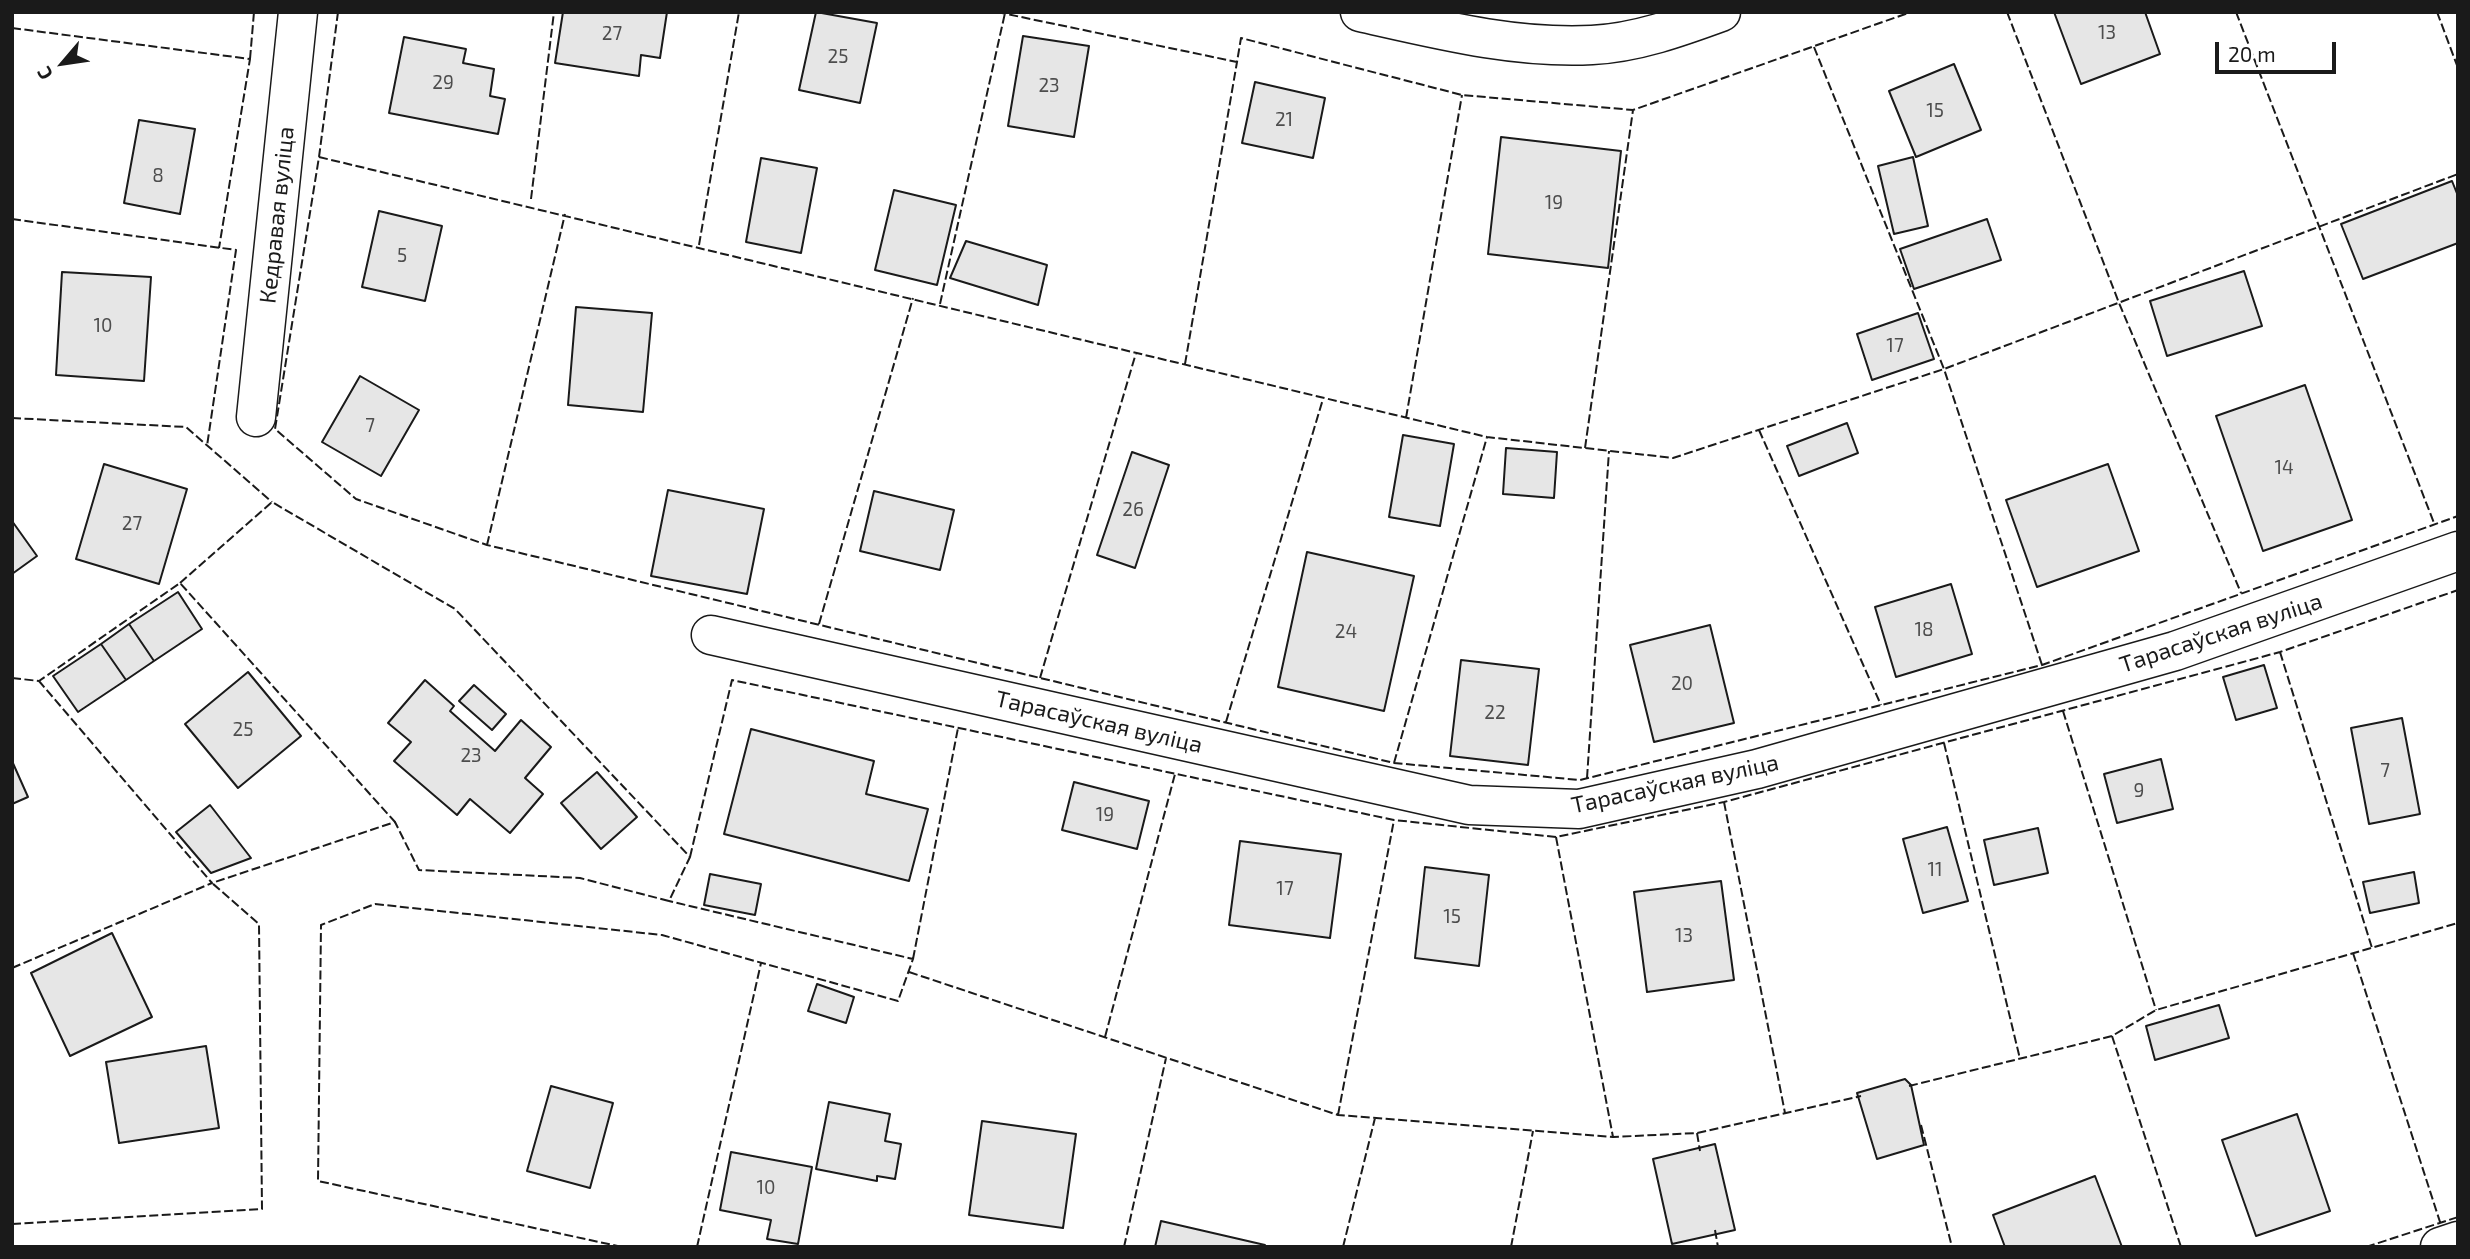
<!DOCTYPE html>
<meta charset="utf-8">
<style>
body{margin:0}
#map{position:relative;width:2470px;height:1259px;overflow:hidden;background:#fff;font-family:"Exo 2",sans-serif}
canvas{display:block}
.frame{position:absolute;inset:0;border:14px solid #1a1a1a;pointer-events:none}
.north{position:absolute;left:28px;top:28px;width:70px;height:70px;-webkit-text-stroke:5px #fff;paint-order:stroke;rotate:241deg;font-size:19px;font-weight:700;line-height:28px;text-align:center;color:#1a1a1a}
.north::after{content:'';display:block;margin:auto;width:24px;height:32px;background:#1a1a1a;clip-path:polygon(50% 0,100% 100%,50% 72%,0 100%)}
.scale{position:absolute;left:2215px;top:42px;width:121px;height:32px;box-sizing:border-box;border:4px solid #1a1a1a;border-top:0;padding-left:9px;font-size:21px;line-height:24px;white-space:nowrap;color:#1a1a1a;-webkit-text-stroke:5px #fff;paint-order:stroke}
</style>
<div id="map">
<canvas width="2470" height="1259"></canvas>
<div class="frame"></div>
<div class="north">С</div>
<div class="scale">20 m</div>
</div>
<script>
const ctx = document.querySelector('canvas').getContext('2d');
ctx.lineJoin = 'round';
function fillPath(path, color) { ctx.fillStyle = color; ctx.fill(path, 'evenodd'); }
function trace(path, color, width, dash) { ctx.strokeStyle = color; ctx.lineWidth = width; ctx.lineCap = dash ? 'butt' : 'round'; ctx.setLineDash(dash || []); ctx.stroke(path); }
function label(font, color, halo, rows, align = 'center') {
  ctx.font = font + ' "Exo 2",sans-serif'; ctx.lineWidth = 5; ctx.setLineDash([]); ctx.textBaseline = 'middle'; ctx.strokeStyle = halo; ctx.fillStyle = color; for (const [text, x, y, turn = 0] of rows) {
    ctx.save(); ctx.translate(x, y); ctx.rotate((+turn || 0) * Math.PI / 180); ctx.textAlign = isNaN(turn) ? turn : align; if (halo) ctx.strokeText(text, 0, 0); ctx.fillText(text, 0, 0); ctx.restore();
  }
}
const building = new Path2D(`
 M563,12H667L660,58L641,55L639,76L555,63Z
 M816,12L877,23L860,103L799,90Z
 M2054,12H2145L2160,54L2081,84Z
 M1023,36L1089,46L1074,137L1008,126Z
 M404,37L466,49L463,63L494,69L490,96L505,99L498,134L389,113Z
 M1954,64L1981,130L1916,157L1889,91Z
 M1255,82L1325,98L1313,158L1242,143Z
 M139,120L195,129L180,214L124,203Z
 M1501,137L1621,151L1608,268L1488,254Z
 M1913,157L1928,226L1894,234L1878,166Z
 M761,158L817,168L801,253L746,242Z
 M2452,181L2458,196V243L2363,279L2341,224Z
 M894,190L956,205L937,285L875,270Z
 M379,211L442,226L425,301L362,287Z
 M1987,219L2001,260L1914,289L1900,249Z
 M966,241L1047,265L1038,305L950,278Z
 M2244,271L2262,326L2167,356L2150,301Z
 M62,272L151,277L144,381L56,375Z
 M576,307L652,313L643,412L568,405Z
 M1918,313L1934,359L1872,380L1857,334Z
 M360,376L419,410L381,476L322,442Z
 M2305,385L2352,520L2263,551L2216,416Z
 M1847,423L1858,453L1799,476L1787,446Z
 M1403,435L1454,444L1440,526L1389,517Z
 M1506,448L1557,452L1554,498L1503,494Z
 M1132,452L1169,465L1135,568L1097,555Z
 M104,464L187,489L159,584L76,559Z
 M2108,464L2139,551L2037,587L2006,500Z
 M668,490L764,509L747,594L651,576Z
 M874,491L954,510L940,570L860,551Z
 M12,521L37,556L12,574Z
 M1307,552L1414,576L1384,711L1278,687Z
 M1951,584L1972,654L1896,677L1875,607Z
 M178,592L202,629L154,661L129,624Z
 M129,624L154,661L126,680L101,644Z
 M1710,625L1734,723L1654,742L1630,645Z
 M101,644L126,680L78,712L53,676Z
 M1461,660L1539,669L1528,765L1450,756Z
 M2264,665L2277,708L2236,720L2223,677Z
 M248,672L301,736L238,788L185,724Z
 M425,680L454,706L450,711L495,751L521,720L551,747L525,778L543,794L510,833L470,799L457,815L394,761L411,742L388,723Z
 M474,685L506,714L492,730L459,701Z
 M2402,718L2420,814L2369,824L2351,728Z
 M751,729L874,761L866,794L928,809L909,881L724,834Z
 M2161,759L2173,809L2117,823L2104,774Z
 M12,761L28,797L12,804Z
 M597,772L637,817L601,849L561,803Z
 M1074,782L1149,801L1137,849L1062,830Z
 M210,805L251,858L211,873L176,832Z
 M1947,827L1968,901L1923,913L1903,839Z
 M2038,828L2048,873L1994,885L1984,840Z
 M1240,841L1341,854L1330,938L1229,925Z
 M1425,867L1489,875L1479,966L1415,958Z
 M2414,872L2419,903L2370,913L2363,882Z
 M710,874L761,884L755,915L704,905Z
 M1721,881L1734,980L1647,992L1634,892Z
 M112,933L152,1017L70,1056L31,973Z
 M817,984L854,997L846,1023L808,1011Z
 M2219,1005L2229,1038L2155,1060L2146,1026Z
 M206,1046L219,1128L119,1143L106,1062Z
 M1905,1079L1911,1085L1924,1145L1877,1159L1857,1093Z
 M551,1086L613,1103L590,1188L527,1171Z
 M829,1102L890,1114L885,1141L901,1144L895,1179L877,1176V1181L816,1169Z
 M2297,1114L2330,1211L2256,1236L2222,1140Z
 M982,1121L1076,1134L1063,1228L969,1215Z
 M1715,1144L1735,1230L1672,1244L1653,1159Z
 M731,1152L812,1167L798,1244L767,1239L771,1220L720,1210Z
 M2095,1176L2122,1247H2005L1993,1215Z
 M1161,1221L1265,1245L1264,1247H1155Z`);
const minor = new Path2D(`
 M1360,12C1436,29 1514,49 1592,45C1636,43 1680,27 1721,12
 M256,417L298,12
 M711,635L1469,805L1579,809L1757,769L2175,651L2458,551
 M2440,1247L2458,1241`);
const fence = new Path2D(`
 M338,12L319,157L275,429L356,499L487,545L1394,763L1580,780L2042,665L2458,516
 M997,12L1237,62L1241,38L1462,95L1633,110L1911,12
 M2007,12L2119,303L2241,593
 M2236,12L2434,523
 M2437,12L2458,68
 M12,28L250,59L219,248
 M1814,47L1944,369L2042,665
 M250,59L254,12
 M319,157L1487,437L1673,458L1944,369L2458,174
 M531,199L554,12
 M12,219L236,250L207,446
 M699,245L739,12
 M940,304L1005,13
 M1185,364L1237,62
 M12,418L186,427L272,502
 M1406,418L1462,95
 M1759,430L1881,705
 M1585,448L1633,110
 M487,545L565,214
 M180,583L272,502L455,609L690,857L669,901L580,878L419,870L395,822
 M819,624L913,298
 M2280,652L2372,948
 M12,678L39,681L180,583L395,822L212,883
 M1040,678L1136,353
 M2063,711L2156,1010
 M1226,722L1323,399
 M1944,743L2020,1059
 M1394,763L1487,437
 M1587,778L1609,451
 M1724,802L1785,1113
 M1556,837L1613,1137
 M690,857L732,680L1394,820L1556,837L1724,802L2280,652L2458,590
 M2353,953L2440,1222
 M913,959L958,728
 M12,968L212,883L39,681
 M909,972L1338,1115L1613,1137L1697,1133L1861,1096
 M2112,1036L2181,1247
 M1105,1037L1175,774
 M1909,1086L2112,1036L2156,1010L2458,923
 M1338,1115L1394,820
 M1921,1125L1952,1247
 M1697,1133L1700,1151
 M12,1224L262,1209L259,924L212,883
 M1715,1230L1718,1247
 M622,1247L318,1181L321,925L375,904L662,935L898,1001L913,959L669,901
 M697,1247L761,963
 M1124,1247L1166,1058
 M1343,1247L1375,1118
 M1511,1247L1533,1131
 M2366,1247L2458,1217`);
const numberNames = [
 ["13",2107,33],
 ["27",612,34],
 ["25",838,57],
 ["29",443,83],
 ["23",1049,86],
 ["15",1935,111],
 ["21",1284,120],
 ["8",158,176],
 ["19",1554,203],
 ["5",402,256],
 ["10",103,326],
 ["17",1895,346],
 ["7",370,426],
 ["14",2284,468],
 ["26",1133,510],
 ["27",132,524],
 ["18",1924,630],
 ["24",1346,632],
 ["20",1682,684],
 ["22",1495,713],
 ["25",243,730],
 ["23",471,756],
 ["7",2385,771],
 ["9",2139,791],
 ["19",1105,815],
 ["11",1935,870],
 ["17",1285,889],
 ["15",1452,917],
 ["13",1684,936],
 ["10",766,1188]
];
const streetNames = [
 ["Кедравая вуліца",277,215,-84],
 ["Тарасаўская вуліца",2221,633,-18],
 ["Тарасаўская вуліца",1099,722,13],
 ["Тарасаўская вуліца",1675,784,-12]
];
fillPath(building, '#e6e6e6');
trace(building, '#1a1a1a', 2);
trace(minor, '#1a1a1a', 41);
trace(minor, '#fff', 38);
trace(fence, '#1a1a1a', 2, [9, 3.5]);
label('19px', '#4d4d4d', null, numberNames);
label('23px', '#1a1a1a', '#fff', streetNames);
</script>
